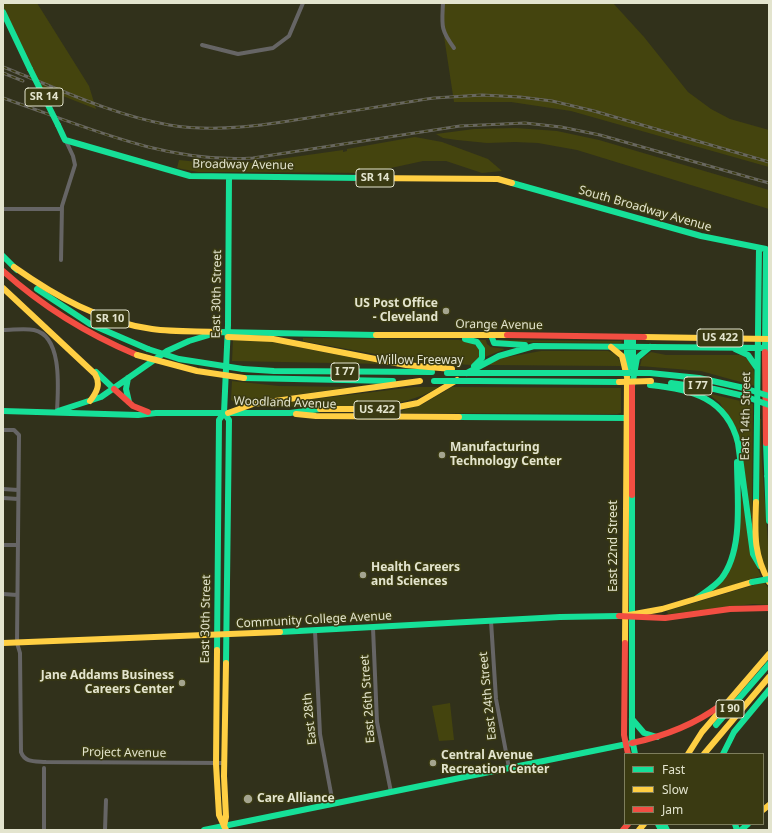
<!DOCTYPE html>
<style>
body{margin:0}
#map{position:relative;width:772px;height:833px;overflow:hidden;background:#31311b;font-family:"Noto Sans",sans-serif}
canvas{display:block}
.frame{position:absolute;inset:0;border:4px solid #e3e4ce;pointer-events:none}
.legend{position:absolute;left:624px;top:753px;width:140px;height:72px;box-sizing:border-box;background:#3a3a12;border:1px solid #7e7e5d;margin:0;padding:5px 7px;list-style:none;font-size:12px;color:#e3e4ce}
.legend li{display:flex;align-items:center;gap:8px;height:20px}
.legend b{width:20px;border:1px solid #7e7e5d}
</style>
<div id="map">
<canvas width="772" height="833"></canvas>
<div class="frame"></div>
<ul class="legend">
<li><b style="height:5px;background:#16e098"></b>Fast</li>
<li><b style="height:5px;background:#ffcf43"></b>Slow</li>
<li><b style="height:5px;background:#f24e42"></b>Jam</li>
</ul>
</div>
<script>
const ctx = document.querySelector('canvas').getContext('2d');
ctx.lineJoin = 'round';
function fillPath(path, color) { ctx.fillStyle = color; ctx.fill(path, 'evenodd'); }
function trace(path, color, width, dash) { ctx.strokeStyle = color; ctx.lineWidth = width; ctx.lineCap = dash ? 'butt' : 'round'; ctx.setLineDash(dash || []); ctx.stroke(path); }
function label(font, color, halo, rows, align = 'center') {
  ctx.font = font + ' "Noto Sans",sans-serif'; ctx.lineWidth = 3; ctx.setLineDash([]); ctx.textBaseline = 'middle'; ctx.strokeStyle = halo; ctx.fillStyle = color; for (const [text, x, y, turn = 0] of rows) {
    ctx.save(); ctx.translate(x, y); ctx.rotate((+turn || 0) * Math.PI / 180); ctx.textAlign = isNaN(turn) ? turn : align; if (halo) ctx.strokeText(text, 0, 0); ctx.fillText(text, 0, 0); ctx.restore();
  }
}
const green = new Path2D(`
 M3,3H37L89,86L96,109L40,87L3,12Z
 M443,3H613L644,37L688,92L711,109L730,119L769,130V167L571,111L511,102H454L442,23Z
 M516,128L557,131L599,140L769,190V209L577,150L538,143L515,142L487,143L457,140L443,138L436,134L474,129Z
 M415,137L442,142L488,159L502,171L482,173L446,161H423L368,173L222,172H198L177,168L179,160L218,164H244L343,150V152L347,151V149Z
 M252,338L384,364L232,361L233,340Z
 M303,338L459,340L468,341L479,348L480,356L472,365L419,362L303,341Z
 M479,340H486L487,344L491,347L505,349L485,357Z
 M495,340L621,341H622L621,343L499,342Z
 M541,351H608C616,353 620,358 621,366L487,365L507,355L508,357Z
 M651,352L666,355H740C754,360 755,373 755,386L701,371L640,366L642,358Z
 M232,381L279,386L352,387L237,403L231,400Z
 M415,387H439C390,416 328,407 273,406V404Z
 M452,387L621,388V413L617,414L401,413V411L423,404Z
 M707,393L753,404L752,517H750L740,438L720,403Z
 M759,419H761C760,472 769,524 769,577L760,558L758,546Z
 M741,492L752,556L761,576L715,591L714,588L723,579L738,527Z
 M764,582L769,589V605L753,604L668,614L667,611Z
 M450,703L454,740L439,741L432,706Z`);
const street = new Path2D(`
 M443,3C442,25 440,29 454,48
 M202,45L238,54L273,48L289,36L303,3
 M3,209H62
 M61,260L62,206L75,165L73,156L66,141
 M3,330C13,330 25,328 34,330C63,336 58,390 57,411
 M3,430H14L19,435L17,643L20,653L21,752C25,763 35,761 46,762L224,763
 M3,489L18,490
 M3,498L18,499
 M3,545H17
 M3,594L17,595
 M491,621L496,699L509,768
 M373,628L377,722L391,792
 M315,631L320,734L333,804
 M44,830V768
 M105,830L106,800`);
const fast = new Path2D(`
 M3,12L30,69
 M58,125L65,140L190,176L363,178
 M512,183L701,236L766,249L765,352
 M3,256L17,270
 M37,289L90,324L148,349
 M491,335L494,343L525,345
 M627,337V370
 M633,337V369
 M465,339L477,342L482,349V358L474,366
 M735,349L748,355L757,368
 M243,369L274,371L432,372
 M96,372L114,389
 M467,373L499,356L534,346L769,348
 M488,373H609
 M650,373L699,378L744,388
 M128,378L126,389L129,402
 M244,378L393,381
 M476,381L619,382
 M671,383L714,389L744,396
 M650,385C691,389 727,398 738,443L753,554L760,566
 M632,386L637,358L650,347
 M3,411L138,415L156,413H290L320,409
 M58,411L101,397L167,351L189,341L219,332L376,335
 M224,413L229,420L226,663
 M459,417L630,418
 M766,443L769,521
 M767,476L769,486
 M632,495V738L635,754
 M756,502L759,248
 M697,598C705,592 714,587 721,579C744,550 737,497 737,462
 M280,632L560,617L619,616
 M217,650L219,420L224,413L228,325L229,177
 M632,719L644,733L657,737
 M716,725L769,664
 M723,754L734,732L769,690
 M658,824L661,830
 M664,824L667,830
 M735,824L737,830
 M204,830L632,743
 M741,830L748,824`);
const slow = new Path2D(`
 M363,178L498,179L512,183
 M14,267C55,296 101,322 152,329C174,332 197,331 219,332
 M3,288L95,374C101,384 97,392 90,401
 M376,335H507
 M228,337L273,339L406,365L452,369
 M644,337L769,339
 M611,347L622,356L627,377
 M320,409H388L418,403L457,380
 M228,413L253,404L420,381
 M296,414L316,416L459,417
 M756,502C755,533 753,553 769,582
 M629,615L662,609L752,582
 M3,643L280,632
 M625,643L627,379
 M217,650L216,764L219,815L226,830
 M688,754L702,732L769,654
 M704,754L769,677
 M763,810L769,805
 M224,826L226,817L224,776L226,663
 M639,830L644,824`);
const jam = new Path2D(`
 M3,271C43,307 87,334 137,355
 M507,335L644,337
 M765,352L766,443
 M632,382V495
 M114,389L133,406L148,412
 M619,616L665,618L730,609L769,608
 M625,643L624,735L628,754
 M632,743C665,736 694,725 721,705
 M623,830L628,824`);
const rail = new Path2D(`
 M3,67C57,88 112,115 169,125C218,133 265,125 314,117C354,111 393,104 434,98L482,95L520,97L552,101L594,111L769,162
 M3,73L23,81
 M3,98C84,126 166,164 253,158L460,126L525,123L561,127L600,135L769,183`);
const fastBridge = new Path2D(`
 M30,69L58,125
 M148,349L179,359L243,369
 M447,373H488
 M609,373H650
 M434,381H476
 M744,388L769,396
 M744,396L769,405
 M752,582L769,579`);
const slowBridge = new Path2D(`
 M137,355L197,371L244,378
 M619,382L651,381`);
const markers = [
 [446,311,4,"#a5a58f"],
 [442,455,4,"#a5a58f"],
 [363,575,4,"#a5a58f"],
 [182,683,4,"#a5a58f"],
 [433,763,4,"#a5a58f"],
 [248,799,5,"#a5a58f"]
];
const shields = [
 [44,97,38],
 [375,178,38],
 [110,319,38],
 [720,338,46],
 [345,372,28],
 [698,386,28],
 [377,410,46],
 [730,709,28]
];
const shieldNames = [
 ["SR 14",44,97],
 ["SR 14",375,178],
 ["SR 10",110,319],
 ["US 422",720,338],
 ["I 77",345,372],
 ["I 77",698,386],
 ["US 422",377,410],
 ["I 90",730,709]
];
const streetNames = [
 ["Broadway Avenue",243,165,1],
 ["South Broadway Avenue",645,209,16],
 ["East 30th Street",217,294,-89],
 ["Orange Avenue",499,325,1],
 ["Willow Freeway",420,361],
 ["Woodland Avenue",285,403,2],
 ["East 14th Street",746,416,-89],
 ["East 22nd Street",614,546,-90],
 ["East 30th Street",206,619,-89],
 ["Community College Avenue",314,620,-3],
 ["East 24th Street",488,696,-96],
 ["East 26th Street",368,699,-94],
 ["East 28th",310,719,-96],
 ["Project Avenue",124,753,1]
];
const poiNames = [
 ["US Post Office",438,304,"right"],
 ["- Cleveland",438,318,"right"],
 ["Manufacturing",450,448],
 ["Technology Center",450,462],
 ["Health Careers",371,568],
 ["and Sciences",371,582],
 ["Jane Addams Business",174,676,"right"],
 ["Careers Center",174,690,"right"],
 ["Central Avenue",441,756],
 ["Recreation Center",441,770],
 ["Care Alliance",257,799]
];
fillPath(green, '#44440e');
trace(street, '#666565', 4);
trace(fast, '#16e098', 6);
trace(slow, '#ffcf43', 6);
trace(jam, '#f24e42', 6);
trace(rail, '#68675f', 3);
trace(rail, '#3a3a12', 1.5, [4.5]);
trace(fastBridge, '#16e098', 6);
trace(slowBridge, '#ffcf43', 6);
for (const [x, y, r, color] of markers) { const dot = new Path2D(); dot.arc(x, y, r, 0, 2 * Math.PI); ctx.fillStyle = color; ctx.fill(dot); trace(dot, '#3a3a12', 1.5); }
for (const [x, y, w] of shields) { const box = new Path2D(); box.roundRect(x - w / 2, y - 9, w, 18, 3); ctx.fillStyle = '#3a3a12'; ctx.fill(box); trace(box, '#e3e4ce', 1); }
label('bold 11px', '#e3e4ce', null, shieldNames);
label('12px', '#e3e4ce', '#3a3a12', streetNames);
label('bold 12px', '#e3e4ce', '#3a3a12', poiNames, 'left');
</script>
